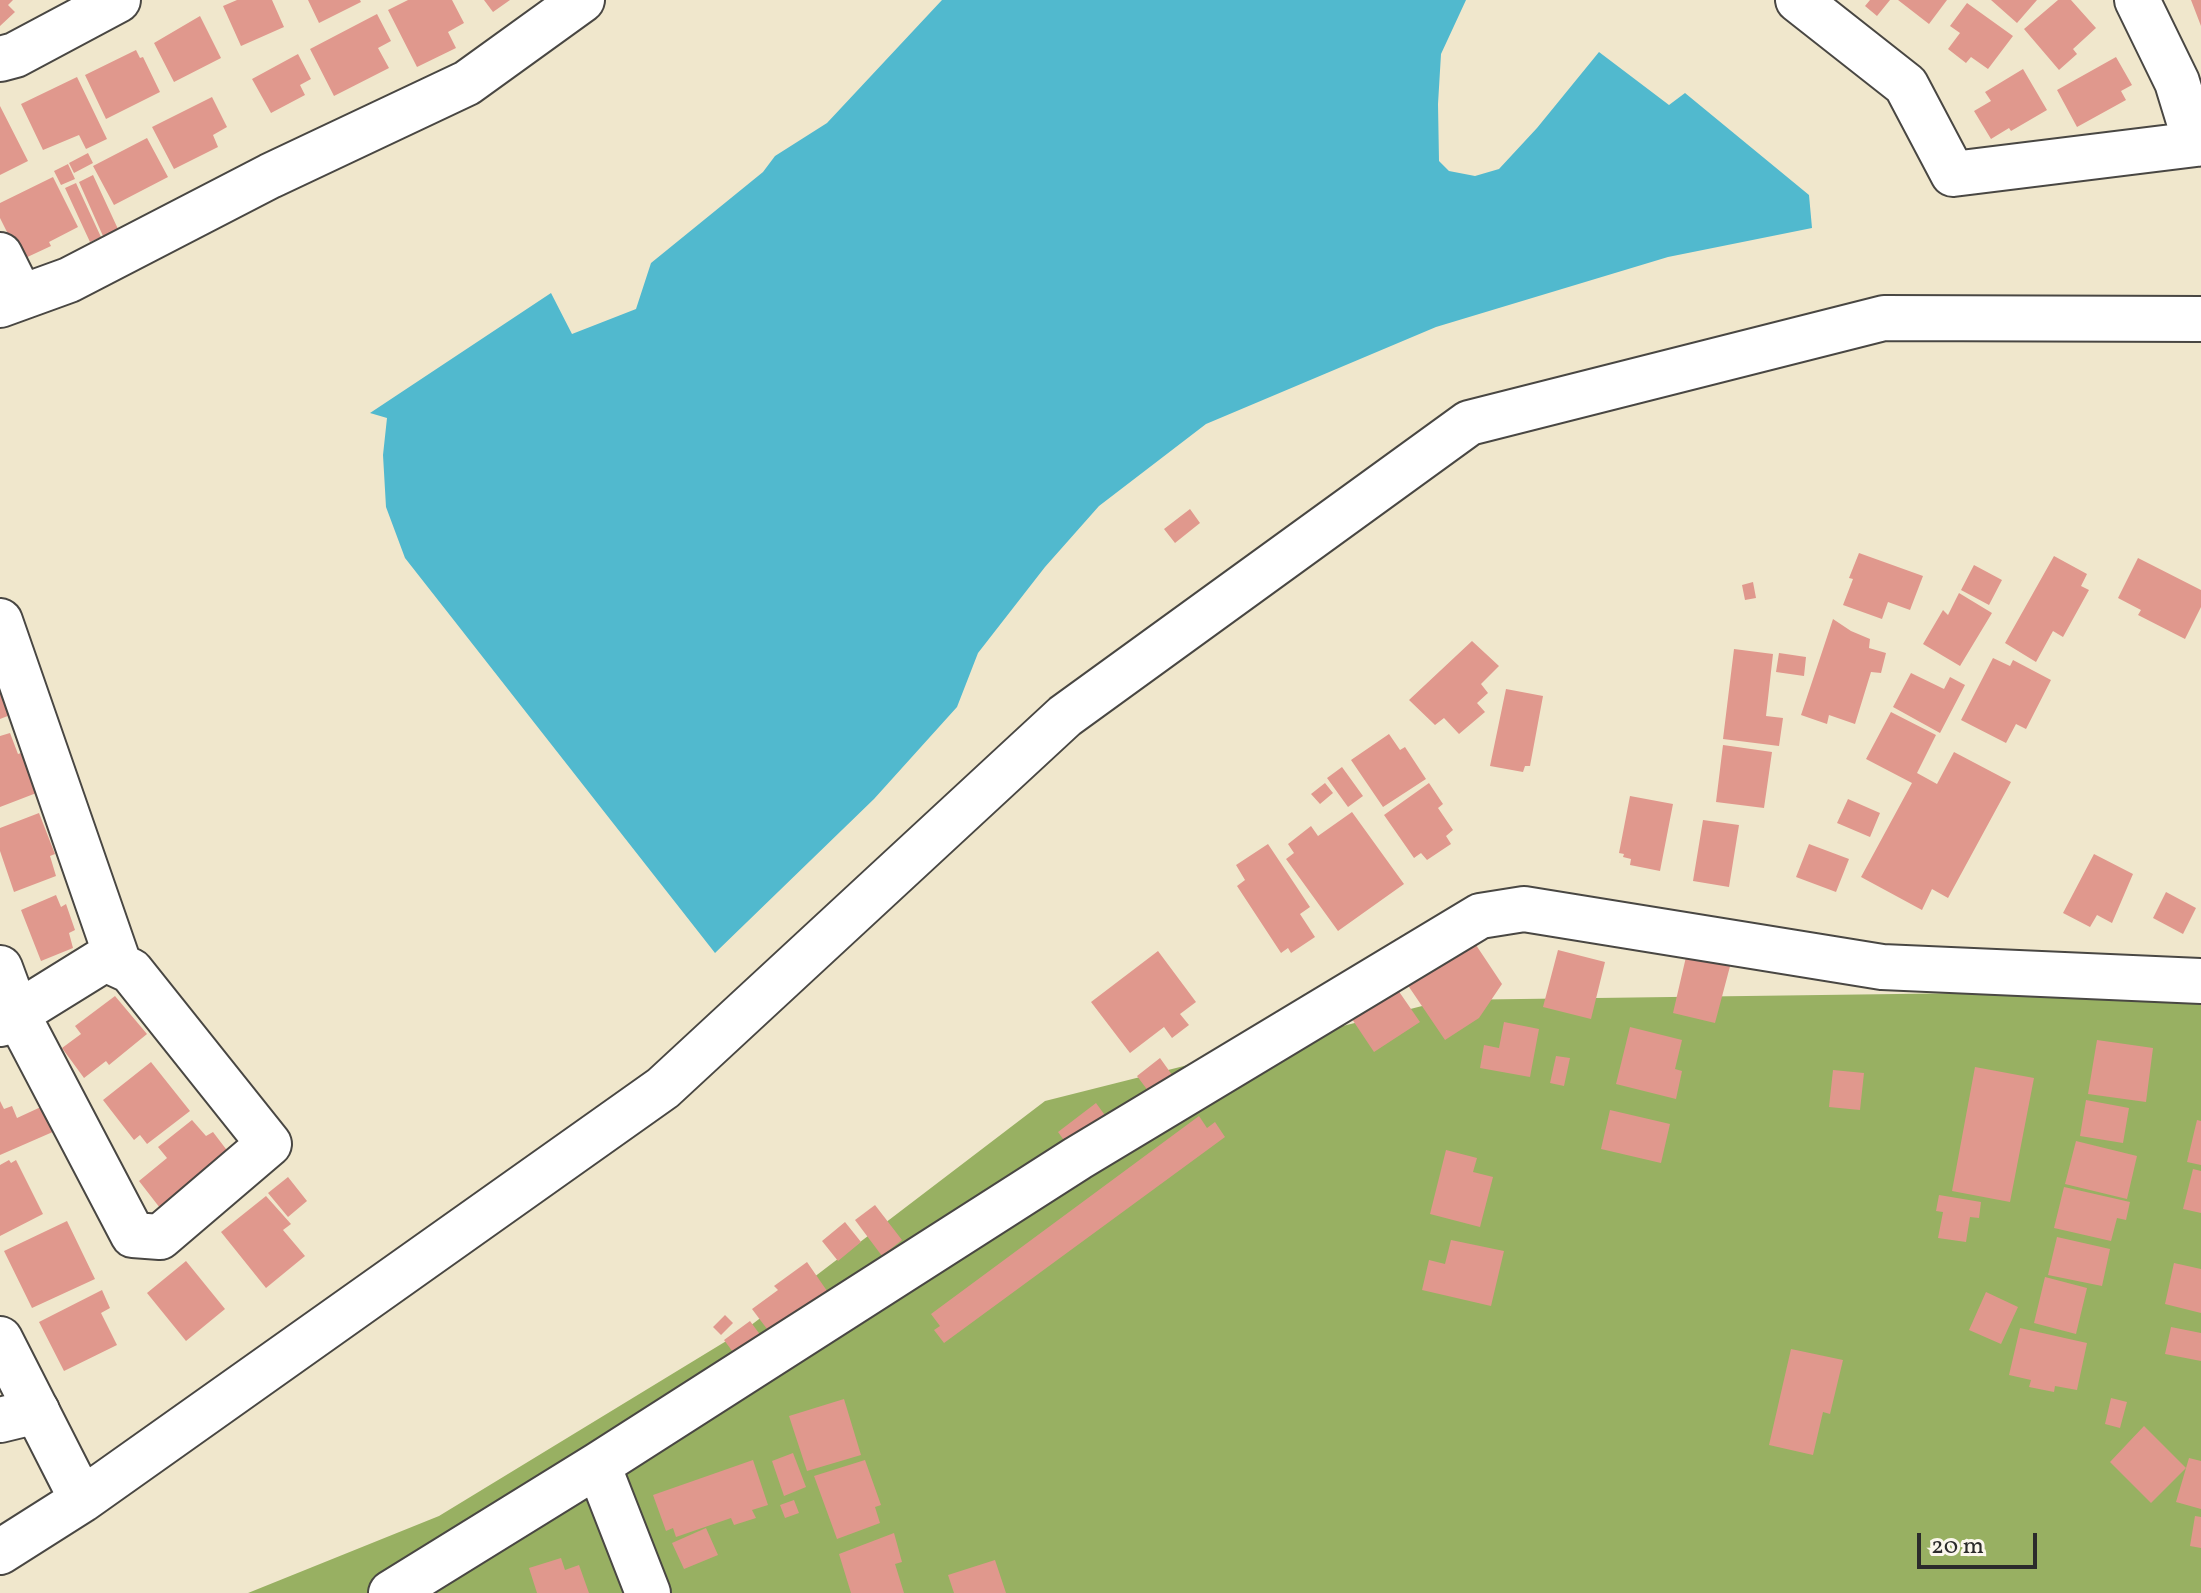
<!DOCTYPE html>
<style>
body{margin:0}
#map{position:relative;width:2201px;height:1593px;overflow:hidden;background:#f0e7cc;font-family:Vollkorn,serif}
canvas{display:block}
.scale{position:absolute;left:1917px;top:1533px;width:120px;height:36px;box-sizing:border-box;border:4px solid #2b2b2b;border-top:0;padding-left:10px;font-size:24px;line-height:28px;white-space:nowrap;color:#2b2b2b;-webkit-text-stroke:6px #fbf7ec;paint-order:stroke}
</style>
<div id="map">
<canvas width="2201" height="1593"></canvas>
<div class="scale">20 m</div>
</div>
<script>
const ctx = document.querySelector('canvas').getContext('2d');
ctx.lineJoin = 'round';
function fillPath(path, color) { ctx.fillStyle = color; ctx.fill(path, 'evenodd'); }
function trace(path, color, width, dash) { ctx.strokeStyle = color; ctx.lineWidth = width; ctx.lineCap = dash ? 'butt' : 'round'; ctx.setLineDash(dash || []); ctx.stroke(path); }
const forest = new Path2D(`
 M2201,982V1593H248L439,1516L746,1329L1045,1101L1446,1000L1972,993Z`);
const water = new Path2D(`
 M942,0H1466L1441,54L1438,104L1439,161L1449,171L1475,176L1499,169L1537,128L1599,52L1669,105L1685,93L1809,195L1812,228L1668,257L1436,327L1206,424L1099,506L1045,567L978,653L957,707L874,799L715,953L405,558L386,507L383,455L387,418L370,413L551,293L572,334L636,309L651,263L763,172L775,156L827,123Z`);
const building = new Path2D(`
 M0,0H13L8,5L15,12L0,26Z
 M237,0H272L284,27L241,46L223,6Z
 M308,0H360L361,2L319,23Z
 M408,0H452L464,23L448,32L456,48L417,67L388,10Z
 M484,0H510L493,12Z
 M1870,0H1890L1877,16L1865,6Z
 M1898,0H1947L1929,24Z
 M1991,0H2037L2017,23Z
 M2058,0H2071L2096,28L2073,49L2077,54L2059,70L2024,29Z
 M2191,0H2201V26Z
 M1967,3L2013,36L1988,69L1971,57L1966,63L1948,49L1960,33L1950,26Z
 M377,14L391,41L378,48L389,68L334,96L310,49Z
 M200,16L221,58L174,82L154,43Z
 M136,50L140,58L143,57L160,92L106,119L85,75Z
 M298,54L311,79L300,85L305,95L271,113L252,79Z
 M2116,57L2132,85L2121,91L2126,100L2077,127L2057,90Z
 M2023,69L2047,110L2011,131L2009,128L1991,139L1974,111L1991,101L1985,92Z
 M77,77L107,139L86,149L79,135L43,150L21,104Z
 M212,97L227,127L213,135L218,147L174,169L152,127Z
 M0,106L28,161L0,175Z
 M147,138L168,177L114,205L93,166Z
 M88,153L93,163L74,173L69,163Z
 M68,164L75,179L61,185L54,171Z
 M93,175L118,229L103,236L79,182Z
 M53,177L78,227L49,242L51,246L21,260L0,218V203Z
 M76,183L101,237L90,242L65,188Z
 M1190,509L1200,523L1175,543L1164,529Z
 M1859,553L1923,576L1910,610L1888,602L1882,619L1843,605L1853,579L1849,578Z
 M2054,556L2087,574L2081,586L2089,590L2063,637L2053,631L2036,662L2005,643Z
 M2138,558L2201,590V607L2185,639L2138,615L2141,610L2118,598Z
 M1974,565L2002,580L1989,605L1961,590Z
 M1753,582L1756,598L1745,600L1742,585Z
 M1959,593L1992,613L1960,666L1923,644L1943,610L1948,615Z
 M1833,619L1851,631L1870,639L1869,648L1886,653L1881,673L1871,672L1855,724L1829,715L1827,724L1801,715Z
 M1472,641L1499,666L1481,684L1488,693L1477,703L1485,712L1459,734L1444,718L1435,725L1409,700Z
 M1734,649L1773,654L1766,716L1783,718L1779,746L1723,739Z
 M1779,653L1806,657L1804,676L1776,672Z
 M1993,658L2010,666L2013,660L2051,680L2026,729L2016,724L2006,743L1961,720Z
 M0,664L18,712L0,719Z
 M1911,673L1944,689L1950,677L1965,685L1940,733L1893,707Z
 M1506,689L1543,696L1530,766H1525L1523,772L1490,766Z
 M1891,712L1936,735L1917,773L1937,784L1954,752L2011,782L1948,898L1932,889L1922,910L1861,877L1912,783L1866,759Z
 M10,733L18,754L24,752L39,792L0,807V736Z
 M1389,734L1400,750L1405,747L1426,779L1383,807L1351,760Z
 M1723,745L1772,752L1764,808L1716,802Z
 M1342,767L1363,796L1348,807L1327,778Z
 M1325,783L1333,793L1320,804L1311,794Z
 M1429,783L1443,804L1438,808L1453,830L1446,836L1451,844L1427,860L1421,853L1414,858L1384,815Z
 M1630,796L1673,804L1660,871L1630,865L1631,859L1623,857L1624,854L1619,853Z
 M1848,799L1880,813L1870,837L1837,823Z
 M1352,812L1404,884L1338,931L1286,859L1294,853L1288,844L1311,826L1318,836Z
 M39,813L55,854L50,856L56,876L14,892L0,851V828Z
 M1703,820L1739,825L1729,887L1693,881Z
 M1268,844L1310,907L1300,914L1315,937L1291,953L1288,948L1281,953L1237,886L1245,880L1236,865Z
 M1809,844L1849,859L1836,892L1796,877Z
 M2094,854L2133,874L2112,923L2097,915L2090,927L2063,913Z
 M2166,892L2196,908L2183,934L2153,918Z
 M56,895L61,907L66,904L75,930L69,933L73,948L41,961L21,910Z
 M1472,939L1502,984L1479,1018L1445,1040L1405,981Z
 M1689,944L1733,955L1715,1023L1673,1013Z
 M1558,950L1605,962L1591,1019L1543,1007Z
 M1158,951L1196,1002L1180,1014L1189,1025L1172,1038L1164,1027L1130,1053L1091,1002Z
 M1391,980L1420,1022L1374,1052L1346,1010Z
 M115,996L147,1034L109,1065L106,1061L84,1078L62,1048L81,1034L75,1026Z
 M1504,1022L1539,1029L1530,1077L1480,1068L1484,1045L1499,1048Z
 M1630,1027L1682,1040L1675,1069L1682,1071L1676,1099L1616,1084Z
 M2097,1040L2153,1048L2146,1102L2088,1094Z
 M1556,1056L1570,1058L1564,1086L1550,1083Z
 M1160,1058L1180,1086L1157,1103L1137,1076Z
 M151,1062L190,1111L147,1144L140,1135L134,1140L103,1100Z
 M1975,1067L2034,1078L2010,1202L1952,1191Z
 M1833,1070L1864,1073L1860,1110L1829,1107Z
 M2086,1100L2129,1108L2123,1143L2080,1136Z
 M0,1101L4,1109L12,1106L17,1118L43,1106L55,1131L0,1155Z
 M1096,1103L1118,1133L1079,1161L1058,1132Z
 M1610,1110L1670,1124L1661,1163L1601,1149Z
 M1199,1116L1207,1128L1215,1122L1225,1137L944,1343L934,1330L940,1326L931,1314Z
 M192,1120L206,1136L213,1132L229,1153L160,1208L139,1181L167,1158L158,1147Z
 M2197,1120L2201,1121V1165L2187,1162Z
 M2076,1141L2137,1156L2127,1199L2065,1184Z
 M1446,1150L1477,1158L1473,1172L1493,1177L1480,1227L1430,1214Z
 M9,1160L11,1163L16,1160L43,1214L0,1236V1165Z
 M2193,1169L2201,1171V1213L2183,1209Z
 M288,1177L307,1201L288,1217L268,1193Z
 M2064,1187L2130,1202L2126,1220L2117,1218L2111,1241L2054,1228Z
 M1939,1195L1981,1202L1979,1218L1970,1217L1966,1242L1938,1238L1943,1212L1936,1211Z
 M266,1196L291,1224L283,1230L305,1256L266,1288L221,1232Z
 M875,1205L902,1240L882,1256L855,1220Z
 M67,1221L95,1279L32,1308L4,1251Z
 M845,1222L861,1242L838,1261L822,1241Z
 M2057,1237L2110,1249L2102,1286L2048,1275Z
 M1451,1240L1504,1251L1491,1306L1422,1290L1429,1260L1445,1264Z
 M186,1261L225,1309L186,1341L147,1293Z
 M807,1262L834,1301L773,1337L752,1309L778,1290L774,1286Z
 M2174,1263L2201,1269V1313L2165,1304Z
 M2045,1277L2087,1288L2076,1334L2034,1323Z
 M102,1290L110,1308L101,1313L117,1345L64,1371L39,1322Z
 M1986,1292L2018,1307L2001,1344L1969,1330Z
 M725,1315L733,1323L721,1335L713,1327Z
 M750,1321L770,1348L744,1367L724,1340Z
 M2171,1327L2201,1333V1361L2165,1354Z
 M2020,1328L2087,1343L2077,1390L2055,1386L2054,1392L2029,1387L2031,1380L2009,1375Z
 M1791,1349L1843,1360L1830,1414L1823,1412L1813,1455L1769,1445Z
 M2111,1398L2127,1402L2120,1428L2105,1424Z
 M844,1399L861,1455L807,1471L789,1416Z
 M2144,1426L2186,1468L2151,1503L2110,1462Z
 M793,1453L806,1487L784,1496L772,1461Z
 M2189,1458L2201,1461V1509L2176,1502Z
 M753,1460L768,1505L752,1510L756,1518L734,1525L731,1518L676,1537L673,1528L666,1531L653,1495Z
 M865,1460L881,1505L875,1507L880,1523L837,1539L814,1476Z
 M794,1500L799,1513L785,1518L780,1505Z
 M2195,1516L2201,1517V1548L2190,1546Z
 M706,1528L718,1555L684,1569L672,1543Z
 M894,1533L902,1562L895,1564L904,1593H851L839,1554Z
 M561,1558L565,1570L579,1565L589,1593H537L529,1568Z
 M995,1560L1006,1593H954L948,1575Z`);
const street = new Path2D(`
 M1798,0L1906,85L1953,174L2196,144L2177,82L2137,0
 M0,59L15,55L118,0
 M0,255L21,297
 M0,305L69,280L270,176L467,83L582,0
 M0,621L119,964
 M0,968L17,1014L133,1235L160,1237L269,1144L131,971L105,959L0,1024
 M0,1420L37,1411
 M598,1465L648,1593
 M391,1593L598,1465L1078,1158L1480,916L1524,909L1882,967L2201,981`);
const secondary = new Path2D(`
 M0,1339L82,1500
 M0,1552L82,1500L663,1088L1065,716L1469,423L1884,318L2201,319`);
fillPath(forest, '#98b062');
fillPath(water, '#51b9ce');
fillPath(building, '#e0988d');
trace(street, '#494743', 48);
trace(secondary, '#494743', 48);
trace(street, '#fff', 44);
trace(secondary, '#fff', 44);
</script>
